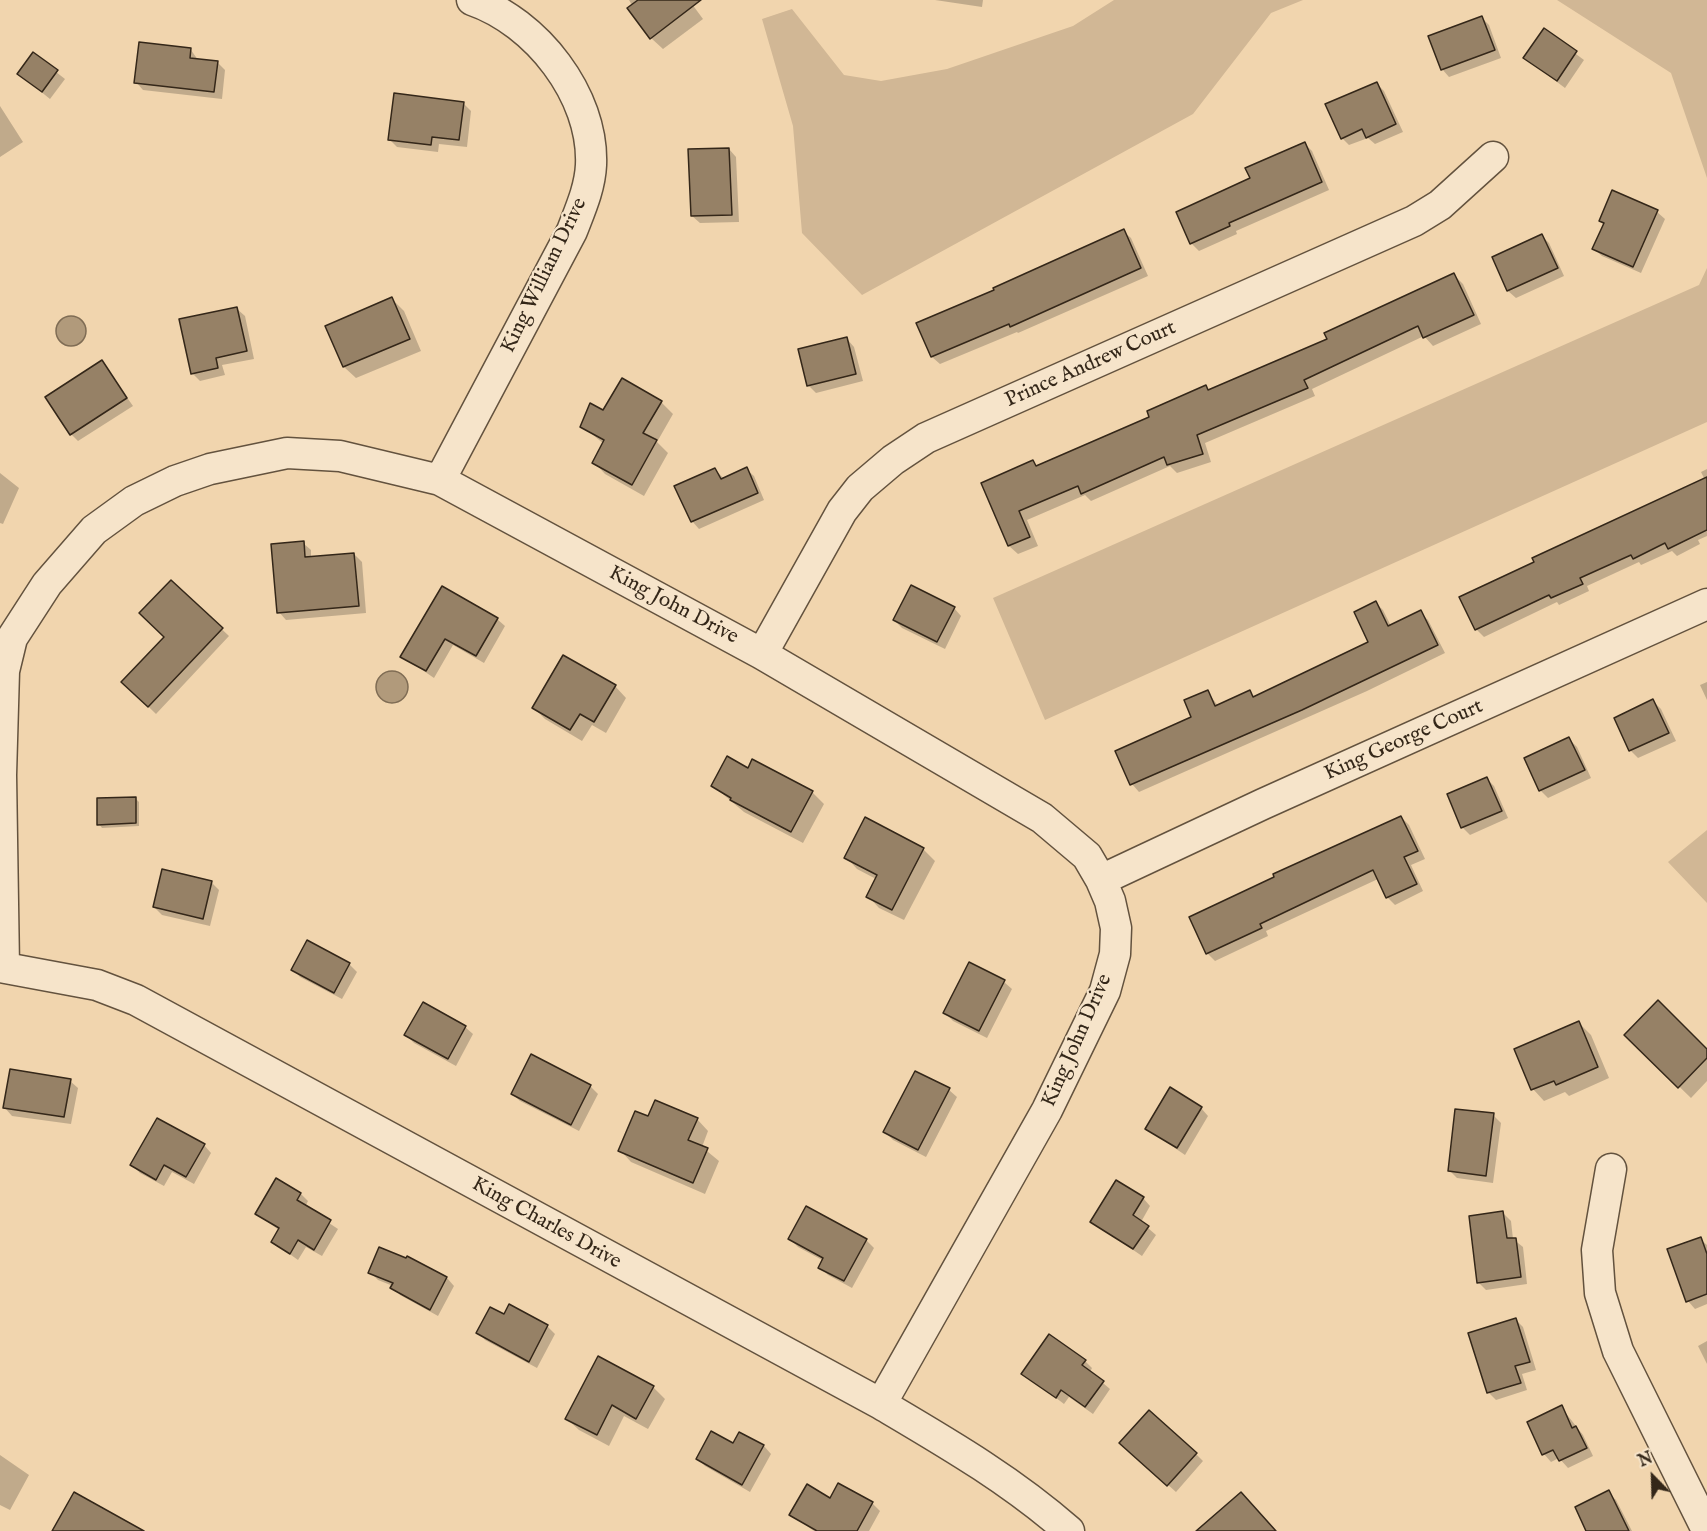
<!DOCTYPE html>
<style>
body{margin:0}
#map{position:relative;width:1707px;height:1531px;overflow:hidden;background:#f1d5ae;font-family:"IM FELL English",serif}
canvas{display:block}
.north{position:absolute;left:1623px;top:1447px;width:60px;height:60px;-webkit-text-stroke:4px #f6e4ca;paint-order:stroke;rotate:337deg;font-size:16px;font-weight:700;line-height:24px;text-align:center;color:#342719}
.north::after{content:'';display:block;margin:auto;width:21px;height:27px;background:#342719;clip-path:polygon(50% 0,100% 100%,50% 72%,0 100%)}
</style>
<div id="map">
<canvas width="1707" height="1531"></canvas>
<div class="north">N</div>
</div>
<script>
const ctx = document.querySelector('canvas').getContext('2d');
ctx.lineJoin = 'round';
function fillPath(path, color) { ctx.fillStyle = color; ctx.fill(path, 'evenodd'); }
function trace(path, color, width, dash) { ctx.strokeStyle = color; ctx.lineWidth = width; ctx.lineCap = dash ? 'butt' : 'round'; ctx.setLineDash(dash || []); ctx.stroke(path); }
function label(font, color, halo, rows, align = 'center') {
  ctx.font = font + ' "IM FELL English",serif'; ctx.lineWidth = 4.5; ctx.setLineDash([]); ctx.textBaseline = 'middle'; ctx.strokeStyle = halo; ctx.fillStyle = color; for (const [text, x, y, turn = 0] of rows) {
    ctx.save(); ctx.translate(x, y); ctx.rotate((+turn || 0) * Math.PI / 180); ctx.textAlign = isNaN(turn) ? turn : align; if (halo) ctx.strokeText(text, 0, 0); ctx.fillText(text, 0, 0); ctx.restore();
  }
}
const green = new Path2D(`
 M1114,0H1303L1271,13L1193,114L862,295L802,233L793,126L762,19L792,9L844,75L881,81L947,69L1073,26Z
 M1557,0H1707V178L1671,73Z
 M1707,268V422L1045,720L993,598L1699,285Z
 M1707,830V903L1668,862Z`);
const water = new Path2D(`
 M56 331a15 15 0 1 1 30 0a15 15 0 1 1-30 0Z
 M376 687a16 16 0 1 1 32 0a16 16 0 1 1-32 0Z`);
const shadow = new Path2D(`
 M629,0H689L703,19L663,49L651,38Z
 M935,0H983L982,7Z
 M1481,17L1489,25L1501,58L1449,77L1442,69Z
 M1544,30L1584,60L1565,88L1525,58Z
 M191,50L198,60L217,62L225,70L222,99L143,90L136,82Z
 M33,54L65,79L50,99L19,74Z
 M1376,83L1384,91L1403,132L1375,144L1368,138L1349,145L1342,138Z
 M464,104L471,111L467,147L439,144L438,152L397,147L389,139Z
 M0,106L23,142L0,157Z
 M1304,143L1312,151L1329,190L1236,231L1237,234L1199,251L1192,244L1178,213L1252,179Z
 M729,149L736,157L739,222L700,223L692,216Z
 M1657,212L1665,219L1641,273L1602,256L1594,249L1604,225L1600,221Z
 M1123,231L1131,238L1148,276L1018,333L1017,332L940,364L932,357L918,324L996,291Z
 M1542,236L1549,243L1564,276L1516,298L1508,291L1494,258Z
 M1454,275L1463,284L1481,324L1433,346L1424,336L1312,389L1315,396L1205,443L1211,462L1177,473L1170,466L1091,501L1085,495L1027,520L1038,546L1018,554L1009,546L1033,462L1038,467L1151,417L1206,387L1210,391L1329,339Z
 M392,299L404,311L421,351L356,378L344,367L327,326Z
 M237,309L245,316L254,359L222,365L225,375L200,381L192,373Z
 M847,339L854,347L863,381L816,393L808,385Z
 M102,362L133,406L78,441L71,434Z
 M661,402L673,414L657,442L668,453L644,496L605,474L594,462L604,444L582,426L604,413Z
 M715,469L724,479L746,469L754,476L764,500L699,529L692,521Z
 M1707,469V536L1698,540L1700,544L1677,556L1672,551L1641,565L1639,562L1587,586L1589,591L1559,605L1557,602L1484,637L1476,629L1705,480L1701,472Z
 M0,473L19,488L3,524L0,523Z
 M303,543L311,550V558L354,554L362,562L366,613L286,620L279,612Z
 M172,582L229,636L156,714L123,682L166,637Z
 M443,588L497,619L505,626L484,663L453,645L434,678L402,656Z
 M1376,603L1383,610L1391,626L1420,612L1428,620L1445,653L1367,691L1139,792L1132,784L1193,717L1208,692L1218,706L1249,692L1255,697L1370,642Z
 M954,608L961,616L945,649L902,628L894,620Z
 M1707,682V700L1700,685Z
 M615,686L626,698L606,733L592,725L582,741L545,719L534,708Z
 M1653,701L1661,709L1676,741L1638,758L1630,750Z
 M1569,739L1577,747L1591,778L1548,798L1540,790L1526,759Z
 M748,770L812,792L824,804L803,843L744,812L712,785Z
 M1487,779L1494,786L1508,818L1470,835L1462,827Z
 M135,798L139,802V826L102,828L99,824Z
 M1401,817L1409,825L1425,859L1411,865L1423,891L1395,905L1387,897L1378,879L1266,931L1268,936L1215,961L1207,953Z
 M923,849L935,861L904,920L879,908L868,896L876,879L857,869L846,857Z
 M211,882L219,890L210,926L162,915L154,907Z
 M349,964L357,972L342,999L300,977L293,969Z
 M970,964L1004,982L1012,989L987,1038L953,1021L945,1013Z
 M1579,1023L1591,1035L1609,1078L1569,1096L1565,1092L1544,1101L1533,1089Z
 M465,1027L473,1034L456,1066L414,1043L406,1035Z
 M1626,1035L1707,1051V1081L1691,1098Z
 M70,1081L78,1088L71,1124L12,1116L5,1108Z
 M590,1086L598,1094L579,1131L520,1101L512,1094Z
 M949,1090L957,1097L926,1157L893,1140L885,1132Z
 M1201,1108L1208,1116L1185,1155L1147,1129Z
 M1493,1115L1501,1123L1493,1183L1457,1178L1450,1171Z
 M648,1118L697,1119L708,1131L702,1147L719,1161L705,1194L631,1162L620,1150Z
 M204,1145L211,1153L194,1184L172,1172L164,1186L140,1173L132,1165Z
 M301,1194L308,1201L305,1207L338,1229L322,1256L306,1247L298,1260L273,1242L279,1230L256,1214Z
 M1143,1198L1150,1206L1141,1222L1156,1235L1142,1256L1092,1222Z
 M1503,1213L1511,1221L1513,1239L1523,1247L1527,1284L1486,1290L1478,1282Z
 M790,1239L866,1240L874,1248L852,1288L828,1275L820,1267L824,1261L798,1247Z
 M1700,1239L1707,1245V1304L1695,1309L1688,1301Z
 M408,1258L447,1278L454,1286L438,1316L400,1295L393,1286L378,1280L370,1272Z
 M510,1306L548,1327L555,1334L537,1368L485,1340L478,1332L504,1316Z
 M1515,1319L1523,1327L1536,1370L1522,1374L1527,1390L1496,1400L1488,1392Z
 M1707,1341V1364L1698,1346Z
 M1085,1361L1092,1368L1090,1372L1110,1389L1093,1414L1069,1397L1064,1404L1023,1373Z
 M653,1387L665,1399L648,1429L624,1416L609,1446L579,1430L567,1419Z
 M1561,1407L1583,1435L1593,1456L1568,1468L1559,1458L1551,1462L1544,1454L1529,1423Z
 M740,1434L764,1446L771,1454L750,1492L705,1466L698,1459L733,1445Z
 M1129,1450L1196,1454L1203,1461L1176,1492Z
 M0,1455L29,1475L10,1510L0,1505Z
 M839,1485L873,1504L880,1511L869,1531H814L791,1515L830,1500Z
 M1608,1492L1616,1500L1632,1531H1588Z`);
const building = new Path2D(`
 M638,0H701L650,39L627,8Z
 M1482,16L1495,50L1441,70L1428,36Z
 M1544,28L1577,51L1557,81L1523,58Z
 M139,42L191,48L190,58L218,61L214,92L134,83Z
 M33,52L58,70L42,92L17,74Z
 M1377,82L1396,124L1366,138L1362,129L1341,139L1325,104Z
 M394,93L464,102L459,140L432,137L431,145L388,140Z
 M1305,142L1322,182L1229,223L1230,226L1190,244L1176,212L1250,178L1245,168Z
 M729,148L732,215L691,216L688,149Z
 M1612,190L1658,210L1633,267L1592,249L1604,223L1599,221Z
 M1124,229L1141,268L1010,327L1009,324L931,357L916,323L994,290L993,288Z
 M1542,234L1558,268L1507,291L1492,257Z
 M1454,273L1474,315L1423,338L1418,326L1304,380L1308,388L1197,435L1203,454L1167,465L1164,457L1081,494L1078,486L1019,511L1030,537L1008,546L981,483L1033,460L1036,466L1149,417L1147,411L1206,385L1208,390L1327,339L1324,333Z
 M392,297L410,339L343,367L325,326Z
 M237,307L247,351L216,358L218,368L191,374L179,319Z
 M847,337L856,374L807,386L798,349Z
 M102,360L127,398L70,435L45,397Z
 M622,378L662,401L643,433L657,440L632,485L592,463L604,440L580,427L590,403L603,410Z
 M747,467L758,493L691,522L674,486L715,468L721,479Z
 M1707,477V530L1668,549L1665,543L1633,559L1631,555L1580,578L1583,584L1551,598L1549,595L1475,630L1459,597L1534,562L1532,558Z
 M304,541L305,557L354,553L359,606L277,613L271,544Z
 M171,580L223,628L148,707L121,682L164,637L139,613Z
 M911,585L955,607L937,642L893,620Z
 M442,586L498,618L476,656L445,639L426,671L400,657Z
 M1376,601L1388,626L1421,610L1438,645L1302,710L1130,785L1115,751L1191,717L1184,700L1208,690L1215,706L1250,690L1253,697L1368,642L1354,612Z
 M563,655L616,685L594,722L580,714L570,730L532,708Z
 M1653,699L1669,733L1629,751L1614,718Z
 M1569,737L1585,770L1539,791L1524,758Z
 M727,756L748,768L752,759L813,791L791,832L730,800L731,798L711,786Z
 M1487,777L1502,811L1461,828L1447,794Z
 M136,797V823L97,825V798Z
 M1401,816L1418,851L1404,857L1417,884L1386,898L1373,870L1260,924L1262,928L1206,954L1189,917L1274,877L1273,874Z
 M865,817L924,848L892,910L866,897L877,875L844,858Z
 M162,869L212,881L203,919L153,907Z
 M307,940L350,963L334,993L291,970Z
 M969,962L1005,980L979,1031L943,1013Z
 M1658,1000L1707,1049V1058L1678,1088L1624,1035Z
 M423,1002L466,1026L448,1059L404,1035Z
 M1579,1021L1598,1067L1556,1085L1554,1081L1531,1090L1514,1049Z
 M531,1054L591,1085L571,1125L511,1094Z
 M10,1069L71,1079L64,1117L3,1108Z
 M915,1071L950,1088L918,1150L883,1132Z
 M1170,1087L1202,1107L1177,1148L1145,1129Z
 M655,1100L698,1118L688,1140L708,1148L693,1183L618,1151L635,1111L648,1116Z
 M1455,1109L1494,1113L1486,1176L1448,1171Z
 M157,1118L205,1144L186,1177L164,1165L156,1180L130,1165Z
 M276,1178L301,1193L297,1200L331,1220L314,1250L298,1240L290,1254L271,1242L279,1228L255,1214Z
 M1116,1180L1144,1197L1133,1215L1149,1226L1133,1249L1090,1222Z
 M806,1206L867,1239L844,1281L818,1268L823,1258L788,1239Z
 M1503,1211L1507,1238H1516L1521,1277L1477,1283L1469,1216Z
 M1701,1237L1707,1254V1294L1686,1302L1667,1249Z
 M379,1247L406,1258L407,1256L447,1277L430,1310L390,1288L393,1283L368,1273Z
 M509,1304L548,1325L529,1362L476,1333L490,1307L504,1314Z
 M1516,1318L1530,1362L1515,1366L1521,1383L1487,1393L1468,1333Z
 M1049,1334L1086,1360L1082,1365L1104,1381L1085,1407L1061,1390L1056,1398L1021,1374Z
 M598,1356L654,1386L636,1419L612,1405L597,1435L565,1419Z
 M1562,1405L1572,1428L1576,1426L1587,1448L1559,1461L1553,1450L1542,1455L1527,1422Z
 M1149,1410L1197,1453L1167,1486L1119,1443Z
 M711,1431L733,1443L739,1432L764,1445L742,1485L696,1459Z
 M838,1483L873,1502L857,1531H817L789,1515L807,1484L830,1498Z
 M1609,1490L1629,1531H1586L1575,1507Z
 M74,1492L144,1531H52Z
 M1241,1492L1276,1531H1196Z`);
const street = new Path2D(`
 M440,480L572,231C580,210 590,188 591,165C594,95 536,22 472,0
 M762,654L842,511L860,488L893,460L926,438L1414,221L1440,205L1493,157
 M1101,880L1263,804L1707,604
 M0,967L97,985L136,1000L881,1404C947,1443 1011,1480 1069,1531
 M4,967L1,775L4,671L12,638L47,584L94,530L134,501L175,481L210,469L287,453L340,456L440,480L762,654L1042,818L1087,856L1101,880L1110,901L1116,928L1115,954L1105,991L1047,1110L881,1404
 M1611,1169L1597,1250L1600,1293L1618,1351L1707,1530`);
const streetNames = [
 ["King William Drive",545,276,-64],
 ["Prince Andrew Court",1091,365,-24],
 ["King John Drive",673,606,28],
 ["King George Court",1404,741,-24],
 ["King John Drive",1078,1041,-66],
 ["King Charles Drive",546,1224,29]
];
fillPath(green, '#d1b795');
fillPath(water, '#b19a7b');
trace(water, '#7f6c54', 1.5);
fillPath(shadow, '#0003');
fillPath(building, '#968166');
trace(building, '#342719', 1.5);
trace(street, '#63523e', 33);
trace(street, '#f6e4ca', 30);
label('21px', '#342719', '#f6e4ca', streetNames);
</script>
